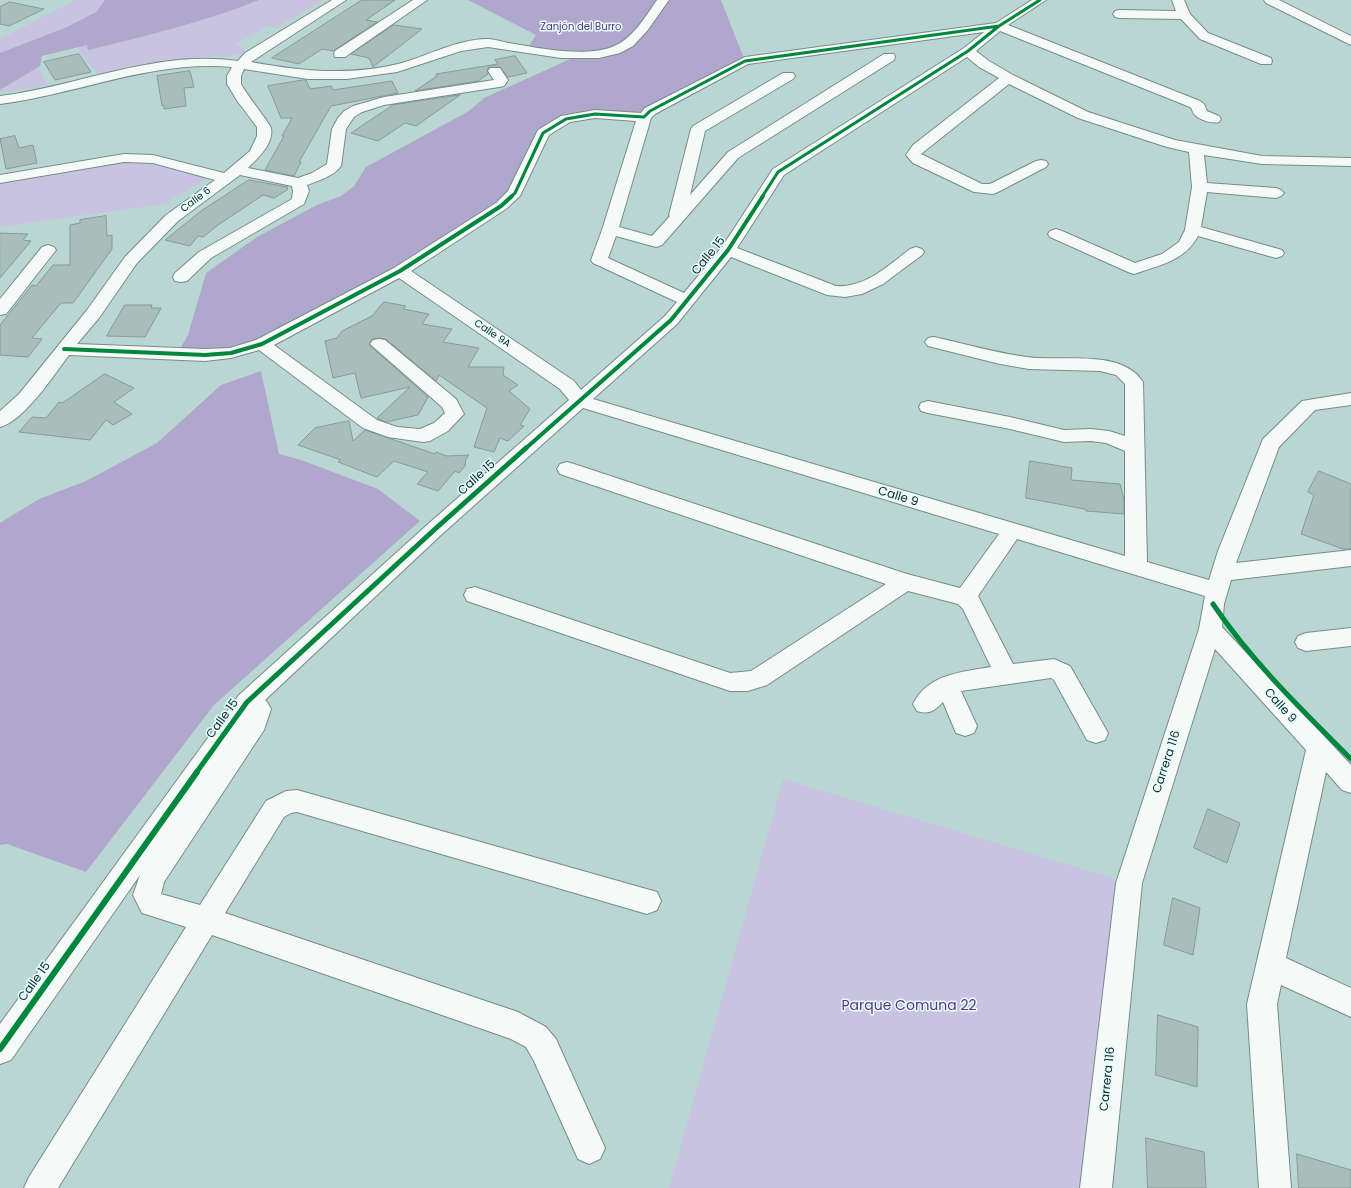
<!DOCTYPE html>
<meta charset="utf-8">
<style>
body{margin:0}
canvas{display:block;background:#bad6d3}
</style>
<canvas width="1351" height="1188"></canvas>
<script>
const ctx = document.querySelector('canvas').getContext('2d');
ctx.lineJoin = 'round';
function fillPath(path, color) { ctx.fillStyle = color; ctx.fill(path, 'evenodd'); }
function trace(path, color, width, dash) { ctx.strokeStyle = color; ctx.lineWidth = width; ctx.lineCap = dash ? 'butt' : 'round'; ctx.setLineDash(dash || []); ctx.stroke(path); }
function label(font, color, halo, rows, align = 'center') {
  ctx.font = font + ' Poppins,sans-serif'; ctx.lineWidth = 3; ctx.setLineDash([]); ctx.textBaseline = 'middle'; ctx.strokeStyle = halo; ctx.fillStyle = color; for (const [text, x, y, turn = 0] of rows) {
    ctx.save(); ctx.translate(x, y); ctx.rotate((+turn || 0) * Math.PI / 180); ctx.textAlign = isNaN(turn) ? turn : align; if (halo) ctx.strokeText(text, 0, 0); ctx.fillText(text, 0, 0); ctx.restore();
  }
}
const green = new Path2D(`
 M76,0H105L96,12L67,27L0,53V39Z
 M259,0H322L277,28L268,26L236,44L246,50L238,55L199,57L133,65L99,76L77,47L87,45L88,50C146,36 204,22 259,0Z
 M38,67L48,86L0,92V90Z
 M143,161L206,179L164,204L0,227V182L92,166Z
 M783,779L1129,883L1096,1188H669Z`);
const forest = new Path2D(`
 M105,0H259C204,22 146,36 88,50L87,45L42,56L40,66L0,90V53L67,27L96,12Z
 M468,0H721L745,61L644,117L595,114L566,119L543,133L515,193L400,271L262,344L177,354L188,335L206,273L257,237L317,205L341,196L354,186L366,167L469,111L484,98L577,56L527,49L536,35Z
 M261,371L279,454L301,460L378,489L420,521L214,705L86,872L7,844L0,845V523L39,499L86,481L157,443L221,385Z`);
const building = new Path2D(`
 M362,0H395L366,20L377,22L333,51L322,49L299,64L272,58Z
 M10,2L44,9L9,26L0,24V7Z
 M394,25L422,29L373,67L369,58L351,54Z
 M79,54L91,72L55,80L44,62Z
 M515,56L527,73L508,77L499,66H490L487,70L488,74L478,81L415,91L437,76L436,74L498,64L495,60Z
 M190,71L194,87L184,88L186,106L164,109V105L162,106L157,76Z
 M303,80H306L310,89L331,86L333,90L392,81L398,93L331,106L299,162H301L294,176L265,170L284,136H282L292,118H281L268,86Z
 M460,95L416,126L405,123L378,141L351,133L393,105Z
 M15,136L19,148L33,145L37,163L6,169L0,139Z
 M249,180L288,187L287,190L274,198L263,195L218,225L203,237L198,236L190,246L165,240L201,211Z
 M106,216L107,236L112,235V249L73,303H61L32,338L42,339L28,357L0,355V325L32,285L36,286L53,265H70V225L80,223V220Z
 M0,233L28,234L23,240L31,241L0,278Z
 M384,302L406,306L403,309L429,314L422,324L452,329L443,342L479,348L468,367H504L503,375L518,385L509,391L530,409L520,425L524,426L508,441L500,438L494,452L474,447L487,408L439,375L436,381L386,339L379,338L372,339L369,345L428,397L418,415L386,422L377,418L410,387L361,398L355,373L333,378L325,341L337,338L342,331L372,316Z
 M125,305H152L151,308H161L145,337L107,336Z
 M105,374L134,388L114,402L132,414L113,425L106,420L90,440L19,432L32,417L46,418L59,402L62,403Z
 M349,421L353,441L365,430L435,454L436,452L447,456L469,455L466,459L465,466L459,473L455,471L438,491L417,484L428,472L394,461L377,477L338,462L341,460L298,445L315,428Z
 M1030,461L1072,468L1071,480L1120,484L1124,499V514L1086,511L1085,509L1026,498Z
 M1319,471L1351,484V549H1343L1301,534L1314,495L1308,492Z
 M1208,809L1240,823L1227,863L1194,848Z
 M1173,898L1200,908L1193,955L1164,945Z
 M1158,1015L1198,1027L1197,1087L1156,1075Z
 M1146,1138L1204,1152L1206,1188H1148Z
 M1297,1154L1351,1170V1188H1299Z`);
const minor = new Path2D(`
 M332,0H346L251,62C300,71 348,76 398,64C425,57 460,38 489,39C497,40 507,43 515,44C543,49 585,57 612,47C633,39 645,17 657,0H669L647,31L633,46L620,53L599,58H561L488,47L461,51L397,72L347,79H308L244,69L241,76V84C245,92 270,124 271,128C274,144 258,158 248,168L298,178L312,173L327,164L332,129L338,118L344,111L353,106L384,97L494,80L488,71L490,68H500L508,80L504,86L499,87L384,105L362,112L354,117L346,129L341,166C334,176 318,181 307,185L309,191L304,204L211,258L187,281L181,282L175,281L173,277L175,273L199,252L292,199L293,191L292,186L240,175L178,221L137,263L99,318L77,344L205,349L230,348L256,340L394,268L496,203L508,191L538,130L561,116L595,110L641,113L645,108L745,57L996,23L1032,0H1046L1008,25L1200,101L1204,104L1207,111L1219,116L1221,119L1219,122C1212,124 1200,120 1195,115C1192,112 1193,110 1190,107L1000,31L976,51L989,61L1013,75L1088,112L1175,140L1262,156L1351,158V166L1262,164L1204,155L1207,183L1276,188L1281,190L1284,193L1281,196L1276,198L1207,192L1201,227L1282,250L1284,253L1282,256L1276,258L1198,236C1185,260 1163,264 1140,272L1134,274L1128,272L1050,237L1048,234L1050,231L1056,229L1062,231L1135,263L1162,254L1179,242L1185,230L1192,187L1189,152L1167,147L1078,118L1009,84L921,154L982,184H990L1036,161L1041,160L1046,161L1048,164L1046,167L998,192L993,194L974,192L913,163L906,155L913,145L999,78L979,67L967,57L784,175L737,248L836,286C865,288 888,266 910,249L916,247L922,249L924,252L922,255L883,284L862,294L845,297L827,295L731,257L677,324L593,399L1125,556V451L1106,443L1091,441L1064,442L1010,429L928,413L921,411L919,407L921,403L928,401L1010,417L1064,430L1091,429L1109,431L1125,436V384L1116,375L1100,371L1029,369L1000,364L928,346L925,342L928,338L934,337C965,344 996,353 1027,357C1062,362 1121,348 1143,382L1147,562L1209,580L1218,551L1263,439L1302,401L1351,393V405L1315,410L1279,447L1236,563L1351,550V566L1231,580L1224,604L1222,627L1351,765V793L1342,790L1326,772L1286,958L1351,988V1017L1281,985L1277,1004L1291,1188H1259L1247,1004L1306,750L1215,649L1142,883L1112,1188H1080L1116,883L1199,629L1205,596L1017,539L978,596L1013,664L1054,659L1070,666L1108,733L1105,740L1096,743L1087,740L1054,680L1051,678L961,691L977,726L974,733L965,736L956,733L943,702C934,711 929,715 917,711L913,704C928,674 961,672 991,667L963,609L958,604L908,591L767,685L748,691H730L467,601L464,595L467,589L475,587L730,673L751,671L886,584L560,474L557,469L560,464L567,462L574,464L907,574L960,588L999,534L583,408L441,535L265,700L267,702L271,709L264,730L164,882L161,894L200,905L266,801L286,791L297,790L657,892L661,901L657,910L647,914L297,812L291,813L284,817L225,913L518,1012L546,1027L556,1039L605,1148L600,1159L589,1164L578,1159L534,1061L526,1047L511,1039L212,935L58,1188H24L29,1177L186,927L142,913L133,895L140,875L11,1060L0,1064V1024L239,695L427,525L569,400L560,389L399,278L274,345L377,420L397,427L420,429L434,423L445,413L442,407L370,344L373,340L379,339L385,340L456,399L464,414L448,431L430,441L423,442L388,437L363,428L259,350L231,358L205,361L69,355C54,375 24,421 0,427V411L19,394L87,310L125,257L166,215L215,180L153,163L124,162L0,183V175L124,154L153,155L224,173L250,151L257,136V127L238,102L227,84V76L232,67C151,60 79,94 0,104V96C79,86 157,49 238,61L245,53ZM984,32L964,48L773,169L722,247L684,293L608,258L616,236L656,247L662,245L738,158L894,60L895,57L894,54H884L728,152L690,195L705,131L793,79L795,76L793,73H783L693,126L691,129L669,215L670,216L652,236L619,227L651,118L655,114L748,64ZM595,118L636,121L602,230L591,260L593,263L677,302L665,316L581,390L574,381L411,271L506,209L520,196L549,135L570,122Z
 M413,0H427L345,57H335L334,54L335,51Z
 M1172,0H1184L1190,14L1208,33L1271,58L1272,61L1271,64H1261L1200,39L1181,19L1119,18L1115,17L1113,14L1115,11L1119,10L1176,11Z
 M1264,0H1279L1351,36V45L1266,3Z
 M48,245L54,247L56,250L6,314L0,315V299L42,247Z
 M1351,628V646L1306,651L1298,648L1295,642L1298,636L1306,633Z`);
const cyclewayFar3 = new Path2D(`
 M511,197L515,193L543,133L566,119L595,114L644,117L650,111L745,61L999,26
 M762,197L778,172L968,51L999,26L1040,0`);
const cyclewayFar2 = new Path2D(`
 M64,349L205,355L231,353L262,344L400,271L501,206L512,196
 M525,449L671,320L728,250L763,196`);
const cyclewayFar1 = new Path2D(`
 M1213,604C1252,662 1302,710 1351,759
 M196,773L247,702L434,530L526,448`);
const cycleway = new Path2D(`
 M0,1049L197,772`);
const farParknames = [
 ["Zanjón del Burro",581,27]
];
const farStreetnames = [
 ["Calle 6",196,200,-37],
 ["Calle 9A",492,334,34]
];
const streetNames = [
 ["Calle 15",709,256,-51],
 ["Calle 15",477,478,-42],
 ["Calle 9",898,497,17],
 ["Calle 9",1280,706,48],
 ["Calle 15",223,719,-54],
 ["Carrera 116",1167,762,-72],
 ["Calle 15",35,982,-54],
 ["Carrera 116",1108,1079,-84]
];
const nearParknames = [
 ["Parque Comuna 22",909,1006]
];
fillPath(green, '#c7c3e1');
fillPath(forest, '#b0a7cc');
fillPath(building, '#a9beba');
trace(building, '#859b96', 1);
trace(minor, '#768d8a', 2);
fillPath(minor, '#f5f9f8');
trace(cyclewayFar3, '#00873e', 3);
trace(cyclewayFar2, '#00873e', 4);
trace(cyclewayFar1, '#00873e', 5);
trace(cycleway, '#00873e', 6);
label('10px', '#603083', '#e3fefb', farParknames);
label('10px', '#122725', '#e3fefb', farStreetnames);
label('12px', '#122725', '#e3fefb', streetNames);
label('14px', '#603083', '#e3fefb', nearParknames);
</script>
